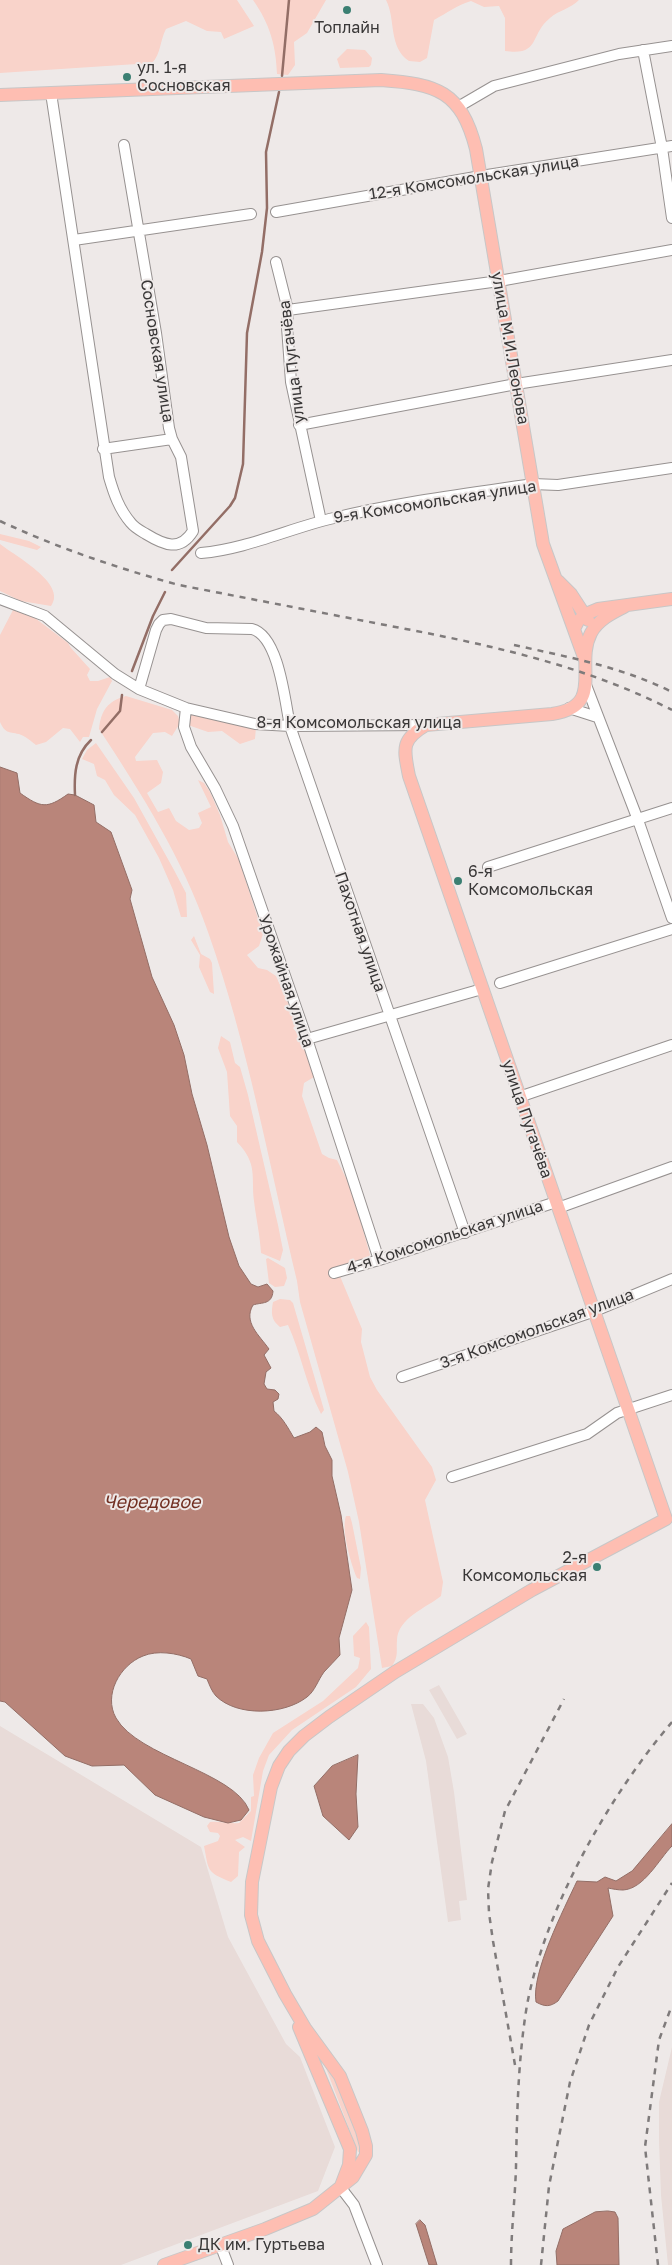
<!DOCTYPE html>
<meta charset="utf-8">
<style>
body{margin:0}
canvas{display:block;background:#eee9e8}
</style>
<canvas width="672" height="2265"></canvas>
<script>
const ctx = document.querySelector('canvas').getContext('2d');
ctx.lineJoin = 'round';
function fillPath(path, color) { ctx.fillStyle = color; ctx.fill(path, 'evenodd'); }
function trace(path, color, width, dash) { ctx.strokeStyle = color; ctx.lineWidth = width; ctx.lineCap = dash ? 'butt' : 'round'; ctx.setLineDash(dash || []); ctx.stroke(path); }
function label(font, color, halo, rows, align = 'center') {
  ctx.font = font + ' "Golos Text",sans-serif'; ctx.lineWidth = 4; ctx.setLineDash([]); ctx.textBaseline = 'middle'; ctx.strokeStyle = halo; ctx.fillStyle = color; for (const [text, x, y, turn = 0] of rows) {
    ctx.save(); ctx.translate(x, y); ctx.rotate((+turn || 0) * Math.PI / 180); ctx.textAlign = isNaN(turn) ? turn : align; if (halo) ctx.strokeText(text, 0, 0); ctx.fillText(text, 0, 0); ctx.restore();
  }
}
const built = new Path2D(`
 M439,1685L467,1734L457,1739L429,1690Z
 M411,1704H423L434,1718L448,1757L454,1792L467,1900L459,1901L461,1920L448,1922L426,1761Z
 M0,1726L201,1847L228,1937L286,2044L300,2057L335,2147L318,2191L121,2265H0Z
 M672,2047V2265H668L661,2195L659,2141V2102Z`);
const green = new Path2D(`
 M0,0H237L254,26L224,39L221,32L207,31L186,21L166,29C160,40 161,54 152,63L0,73Z
 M253,0H326L307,33L294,42L295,65L288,75L277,74C276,46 270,24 253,0Z
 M386,0H579C570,9 559,10 550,18C529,35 541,56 505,51V18L499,6L484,7L471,1C457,5 447,13 434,20L427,58L420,62L409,61C388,47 396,19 386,0Z
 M347,49L365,50L372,58L371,65L369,67L340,68L337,59Z
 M0,534L29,541L41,547L37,550L0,540Z
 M0,544C14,555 68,584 51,606L21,601L0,591Z
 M13,610L35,618L68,643L71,648L90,669L87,675L90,681H98L110,677L112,681L97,709L89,737H83L80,742L70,729L63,728L46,742L36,745C31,741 25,736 19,734C8,732 5,733 0,722V635Z
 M126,696L172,710L178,716L180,723L172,736L165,732L153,733L135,757L136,761L157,760L163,772L161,783L147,793L158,812L169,808L176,821L189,830L199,828L202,823L198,813L211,807L198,780L204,783L210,792L220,815L228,842L239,860L263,934L259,946L247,955L258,968L267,970L276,976L294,1016L296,1025L293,1028L305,1043L314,1077L304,1083L302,1096L322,1154L329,1158L337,1160L352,1190L370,1255L365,1260L337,1269L362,1329L361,1342L370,1377L377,1390L432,1467L436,1480L425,1500L443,1582L441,1596C426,1608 398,1618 397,1640C396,1651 399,1656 392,1666L382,1668L359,1522L348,1472L300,1302L297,1281C269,1164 248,1045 208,932C183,859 141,793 99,729C101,710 108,701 126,696Z
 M192,713L241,726L256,727L255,739L240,744L222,731L208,732L188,725V714Z
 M96,743L134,798L174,870L186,893L187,917H181L173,890L159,858L135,815L114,795L105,780L97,776L94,764L82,759L87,750Z
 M194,936L201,954L210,959L212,963L214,994L210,992L199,967L200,955L191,940Z
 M221,1036L230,1042L235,1063L240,1067L248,1095L278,1225L283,1250L280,1261L261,1253C260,1235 256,1218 254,1201C251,1176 258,1164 237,1142V1126L230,1116L227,1072L218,1048Z
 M268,1258L285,1268L287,1278L284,1286L275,1287L269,1283L266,1259Z
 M280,1299L290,1300L293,1303L324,1410L321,1414C306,1385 301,1353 288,1325L280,1327C271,1320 271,1313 273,1302Z
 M346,1516H350L352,1523L361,1568L360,1579L357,1578C351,1564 341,1530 346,1516Z
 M366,1622L369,1627L371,1669L356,1687L292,1730L269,1755L263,1771L251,1841L243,1837L235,1840L245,1847L239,1852L238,1876L231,1882C206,1872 209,1871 204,1846L218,1841L220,1836L218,1833L210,1832L207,1826L210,1822C219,1821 228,1824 239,1823L251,1811V1797L254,1796L253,1775L259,1758L273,1733L323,1701L358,1668L360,1658L354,1656L353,1636Z
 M327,2061L355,2125L361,2153L358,2152L324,2063Z`);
const water = new Path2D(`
 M0,767L17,773L20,793C41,808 47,809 68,794L75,795L94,805L96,822L111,832L132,890L130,899L152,977L174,1025L184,1055L192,1094L207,1145L229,1237L239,1266L251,1284L258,1287L267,1284L273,1291C272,1305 262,1302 253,1305C243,1322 259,1335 269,1349L264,1355L271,1368L266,1372L264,1384L267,1389L275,1390L279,1394L278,1399L273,1402L274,1411C283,1418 288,1428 294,1438L310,1432L316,1427L322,1432L325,1446L332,1460V1476L341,1515L352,1590L339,1638L340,1655C335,1661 329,1666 324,1672C318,1680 315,1691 307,1697C284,1715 237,1717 216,1696C212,1692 209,1684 207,1679L198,1676L191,1659C177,1653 157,1650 143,1656C120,1665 103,1695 116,1718C138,1757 234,1772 249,1810L241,1820L228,1823L204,1817L155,1795L124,1765L92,1766L65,1756L5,1702L0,1701Z
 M358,1755L356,1794L358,1827L349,1840L323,1816L314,1786L332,1766Z
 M672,1824V1846C659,1859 644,1889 623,1890C618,1890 613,1889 608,1888L613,1916L558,2001C550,2007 545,2007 536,2002C531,1973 564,1909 577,1881L597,1882L605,1877L616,1881L632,1871Z
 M608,2211L615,2212L618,2218L619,2265H557L556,2251L563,2229L595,2212Z
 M420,2220L425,2225L437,2265H429L416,2224Z`);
const stream = new Path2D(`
 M282,76L289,0
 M172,570L230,506L235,498L243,464L247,333L262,252L267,208L266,152L279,92
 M132,671L153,616L165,592
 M102,732L120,711L122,695
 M75,795C74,775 75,755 91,740`);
const minor = new Path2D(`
 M643,50L662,148L672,218
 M51,93L109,477C114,494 119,509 131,523C135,528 141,531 146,534C164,545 180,552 193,531L181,457L172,439L169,428L156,333L124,145
 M458,107L494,86L619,54L672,46
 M276,212L481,176L672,146
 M74,240L251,214
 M276,262L288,310L287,327L291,382L321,521
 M288,310L499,281L672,250
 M299,425L516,384L672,360
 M103,449L172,439
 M201,553C247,549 290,528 334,518C399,502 467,494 533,484L558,485L672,468
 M0,599L45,616L115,674L139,689L186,708L255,724L290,726L426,725
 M586,685L638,820L672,918
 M139,689L156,630L159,624L163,620L171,619L206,628L252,629C279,636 285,702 290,726L465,1233
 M186,708L184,727L191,747L215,788L233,826L307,1039L379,1260
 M569,708L597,717
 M488,867L672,808
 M500,983L672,929
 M307,1039L482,989
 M519,1097L672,1045
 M558,1208L672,1167
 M334,1273L379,1260L556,1202
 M402,1377L595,1311L672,1279
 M452,1477L587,1434L617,1413L672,1395
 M341,2188L354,2205L377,2265
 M220,2244L228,2265`);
const major = new Path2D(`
 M0,95L381,80C437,84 461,91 476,149L543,544L585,660
 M558,581L571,594L588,620
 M574,629L578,621L586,614L598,609L672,599
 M299,2027L350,2149L349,2165L341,2186
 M164,2265L265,2229L313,2209L353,2177L366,2155V2146L362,2131L340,2076L305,2028L285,1994L258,1941L251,1915L252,1882L271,1787L279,1766L289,1751L304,1736L329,1717L395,1672L532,1590L666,1519L409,776C404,750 400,740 426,725L552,714C606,706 574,666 591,633C598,620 612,613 624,607`);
const rail = new Path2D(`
 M0,521C58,548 117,568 179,585C246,598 313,611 380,624C480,643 580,663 672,710
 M514,645C568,657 622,667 672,692
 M515,2065L493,1941L489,1913L488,1889L492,1862L505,1811L564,1699
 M511,2265C511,2232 515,2200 516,2167C517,2113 518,2059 527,2005C545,1908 609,1796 672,1722
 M541,2265L549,2186L570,2082L589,2025L618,1967L672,1883
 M658,2265L645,2147L659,2040L672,2005`);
const markers = [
 [347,10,5,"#3b7f72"],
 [127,77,5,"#3b7f72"],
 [458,881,5,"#3b7f72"],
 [597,1567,5,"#3b7f72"],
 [188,2245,5,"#3b7f72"]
];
const poiNames = [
 ["Топлайн",347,28,"center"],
 ["ул. 1-я",137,68],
 ["Сосновская",137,86],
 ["6-я",468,872],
 ["Комсомольская",468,890],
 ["2-я",587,1558,"right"],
 ["Комсомольская",587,1576,"right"],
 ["ДК им. Гуртьева",198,2245]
];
const streetNames = [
 ["12-я Комсомольская улица",474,178,-9],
 ["улица М.И.Леонова",510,348,80],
 ["Сосновская улица",157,351,81],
 ["улица Пугачёва",292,362,-97],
 ["9-я Комсомольская улица",435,502,-9],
 ["8-я Комсомольская улица",359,723],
 ["Пахотная улица",360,932,71],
 ["Урожайная улица",286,981,71],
 ["улица Пугачёва",527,1119,71],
 ["4-я Комсомольская улица",445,1237,-18],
 ["3-я Комсомольская улица",537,1329,-20]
];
const waterNames = [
 ["Чередовое",152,1502]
];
fillPath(built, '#e8dbd8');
fillPath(green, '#f9d3ca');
fillPath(water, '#b9857a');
trace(water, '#936e66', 1);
trace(stream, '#936e66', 2.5);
trace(minor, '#979291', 12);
trace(major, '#c8c7c7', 14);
trace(minor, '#fff', 10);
trace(major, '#febeb2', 12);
trace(rail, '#7f7b7b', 2.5, [6, 6]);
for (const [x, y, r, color] of markers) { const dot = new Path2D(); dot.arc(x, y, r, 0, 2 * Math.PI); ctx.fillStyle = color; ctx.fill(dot); trace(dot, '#eee9e8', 2); }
label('16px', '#393737', '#eee9e8', poiNames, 'left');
label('16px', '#393737', '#eee9e8', streetNames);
label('italic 18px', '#723023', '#eee9e8', waterNames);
</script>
